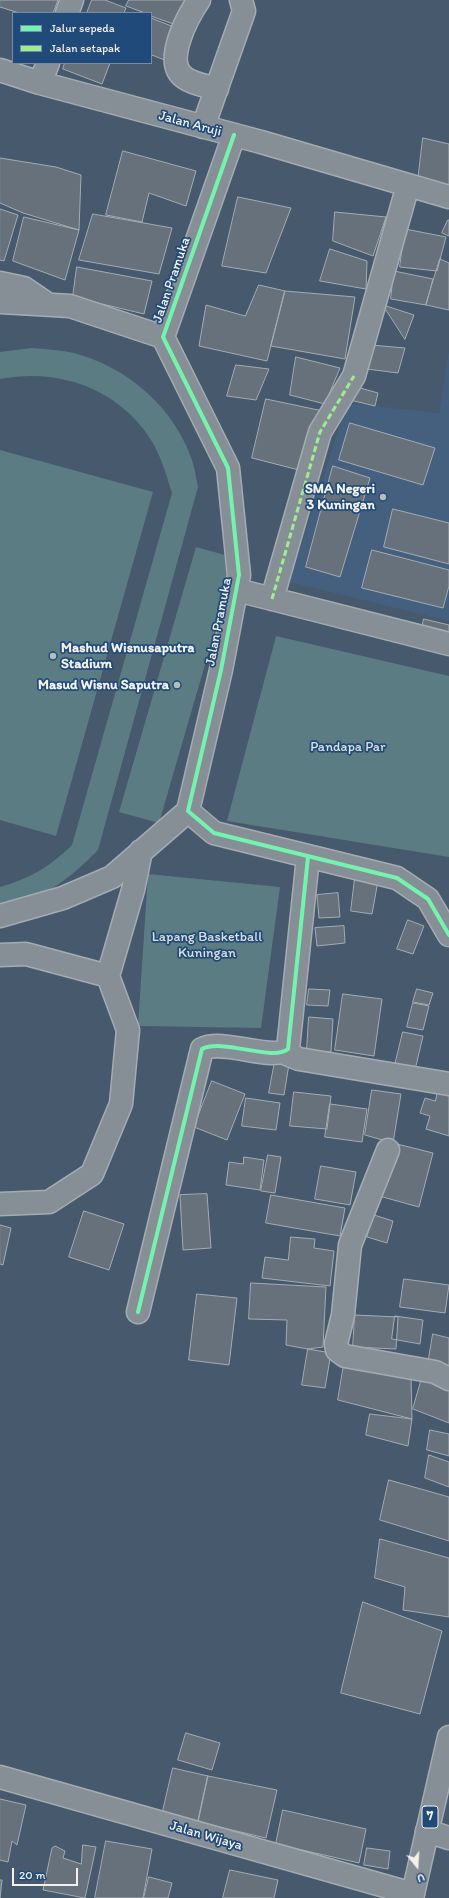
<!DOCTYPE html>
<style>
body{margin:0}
#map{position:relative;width:449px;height:1898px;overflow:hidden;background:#46596d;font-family:Itim,sans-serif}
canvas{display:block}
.legend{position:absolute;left:12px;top:12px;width:140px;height:52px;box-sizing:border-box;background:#1f4a7a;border:1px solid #748da6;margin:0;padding:5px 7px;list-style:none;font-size:12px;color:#f4f1e8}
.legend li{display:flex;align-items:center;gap:8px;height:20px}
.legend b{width:20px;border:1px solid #748da6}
.north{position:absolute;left:397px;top:1846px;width:40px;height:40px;-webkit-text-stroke:3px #1f4a7a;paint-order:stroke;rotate:162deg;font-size:11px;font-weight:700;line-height:16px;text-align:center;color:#f4f1e8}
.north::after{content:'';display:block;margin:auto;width:14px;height:18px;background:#f4f1e8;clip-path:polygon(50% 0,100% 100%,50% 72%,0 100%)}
.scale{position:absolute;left:12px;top:1868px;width:66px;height:18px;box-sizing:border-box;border:2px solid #f4f1e8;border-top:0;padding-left:5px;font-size:12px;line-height:14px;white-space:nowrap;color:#f4f1e8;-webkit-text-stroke:3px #1f4a7a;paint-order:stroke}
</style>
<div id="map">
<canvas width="449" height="1898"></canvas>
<ul class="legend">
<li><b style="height:5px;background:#73f3ae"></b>Jalur sepeda</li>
<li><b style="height:5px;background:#9fed91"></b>Jalan setapak</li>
</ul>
<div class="north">U</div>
<div class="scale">20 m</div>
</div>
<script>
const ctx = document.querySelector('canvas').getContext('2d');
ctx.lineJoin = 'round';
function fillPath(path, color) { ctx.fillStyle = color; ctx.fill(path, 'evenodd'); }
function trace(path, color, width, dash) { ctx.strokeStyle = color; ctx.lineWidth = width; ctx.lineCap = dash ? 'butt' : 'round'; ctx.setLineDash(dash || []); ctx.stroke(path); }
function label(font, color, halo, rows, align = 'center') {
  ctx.font = font + ' Itim,sans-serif'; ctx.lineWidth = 3.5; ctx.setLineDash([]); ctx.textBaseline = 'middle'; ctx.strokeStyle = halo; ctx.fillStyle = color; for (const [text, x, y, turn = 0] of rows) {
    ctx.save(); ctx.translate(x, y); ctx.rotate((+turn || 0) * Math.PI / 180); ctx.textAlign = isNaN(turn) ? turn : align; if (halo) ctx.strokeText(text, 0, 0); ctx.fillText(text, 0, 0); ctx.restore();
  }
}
const built = new Path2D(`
 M449,350V621L289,582L347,403L439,413Z`);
const green = new Path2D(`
 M31,348C45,349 60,350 74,353C127,367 174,407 192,460C195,469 196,478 198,487L98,850C80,868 62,885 39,895C27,900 13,903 0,907V887C29,879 51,866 72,845L172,493C167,477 162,460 154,445C123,390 60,367 0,379V352Z
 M0,450L153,492L56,836L0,820Z
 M196,547L236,558L159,823L119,812Z
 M276,636L449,676V857L227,821Z
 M148,874L280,887L261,1028L138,1026Z`);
const building = new Path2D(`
 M0,0H58L53,13H19L0,7Z
 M92,0H105L126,8L124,13H87Z
 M129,0H190L179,26L151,16V13H145L126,6Z
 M151,18L179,29L167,61L152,55L151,59Z
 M65,63H110L102,84L63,69Z
 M423,138L449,144V187L418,181Z
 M123,151L196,171L186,206L149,193L142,222L106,215Z
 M0,158L56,167L81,175L79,230L23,213L0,203Z
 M238,197L291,208L266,273L222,266Z
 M0,209L18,215L4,261L0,260Z
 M335,212L386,217L373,256L333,241Z
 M93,214L172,228L159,274L79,260Z
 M24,217L79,230L65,280L13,261Z
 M448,220H449V236L442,233Z
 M405,229L446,237L437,271L400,267Z
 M330,249L367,261L366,289L320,281Z
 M440,259L449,263V310L426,305Z
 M77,267L152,281L144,314L73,297Z
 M394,271L433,279L426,305L391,299Z
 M259,285L285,291L267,361L199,346L206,305L245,316Z
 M285,291L355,297L345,359L271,346Z
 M383,305L414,315L405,339Z
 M371,345L405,348L398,373L367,369Z
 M296,357L340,368L325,404L290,395Z
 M236,365L269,369L256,400L227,396Z
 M353,386L378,393L375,406L350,400Z
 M266,399L323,411L299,470L252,458Z
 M350,423L435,448L423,485L339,460Z
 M333,466L370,478L340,577L306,567Z
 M393,509L449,523V564L384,547Z
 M372,550L449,570V586L443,608L362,588Z
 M424,619L449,625V638L421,631Z
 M355,878L378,881L372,914L351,911Z
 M338,893L340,917L319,918L317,895Z
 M408,920L424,926L413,954L397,949Z
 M344,926L345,943L317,946L315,928Z
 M309,989L330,990L328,1006L307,1005Z
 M417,989L433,993L429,1005L413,1002Z
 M343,994L382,999L374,1056L335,1050Z
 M413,1003L429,1006L423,1030L407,1027Z
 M309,1017L333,1019L331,1052L307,1050Z
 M403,1032L423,1036L415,1070L395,1065Z
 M275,1061L289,1064L284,1095L269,1093Z
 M212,1081L245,1094L227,1140L194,1127Z
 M372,1090L401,1094L393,1143L365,1135Z
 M438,1091L449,1095V1136L426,1129L430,1116L420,1113L425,1098L435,1101Z
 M294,1092L331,1096L327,1129L290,1126Z
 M246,1098L280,1103L276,1130L242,1126Z
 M330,1104L367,1109L362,1142L325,1137Z
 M393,1143L433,1153L419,1207L379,1196Z
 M268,1155L281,1157L275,1193L261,1191Z
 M244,1157L264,1160L260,1190L226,1185L229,1162L243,1164Z
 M321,1166L356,1172L350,1205L315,1199Z
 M207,1194L211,1248L183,1250L180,1195Z
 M271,1195L345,1208L340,1236L266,1223Z
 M84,1211L124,1224L109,1270L69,1257Z
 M374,1215L393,1221L387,1243L367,1237Z
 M0,1225L11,1228L3,1265L0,1264Z
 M291,1237L315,1239L314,1248L334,1251L330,1286L262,1278L265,1257L288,1260Z
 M404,1279L449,1285L445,1313L400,1307Z
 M251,1283L326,1287L323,1347L308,1349L286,1345L287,1320L249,1319Z
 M197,1294L237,1298L229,1365L189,1360Z
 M355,1315L398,1317L396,1349L353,1347Z
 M395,1316L423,1320L420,1344L392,1339Z
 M433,1334L449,1338V1373L428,1364Z
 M308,1349L331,1353L325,1388L302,1385Z
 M344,1364L411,1376L412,1419L338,1400Z
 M422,1378L449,1390V1423L413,1409Z
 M370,1414L412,1419L408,1446L366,1435Z
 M430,1430L449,1434V1456L427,1450Z
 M429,1455L449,1462V1487L425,1478Z
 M389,1480L449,1497V1541L380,1520Z
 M380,1539L449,1558V1617L403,1610L405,1587L375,1578Z
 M363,1602L442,1631L420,1714L341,1693Z
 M186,1733L220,1743L212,1770L178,1760Z
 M173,1768L208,1776L198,1822L162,1815Z
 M208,1776L277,1790L266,1838L198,1822Z
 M0,1799L26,1805L17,1845L12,1841L8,1862L0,1860Z
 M283,1810L366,1829L359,1863L276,1844Z
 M106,1841L152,1849L143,1898H95Z
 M83,1845L96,1847L85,1898L43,1890L52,1848L55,1846L65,1851L63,1858L81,1864Z
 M367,1848L390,1851L388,1869L364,1865Z
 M230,1870L278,1880L274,1898H223Z
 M149,1877L172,1883L168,1898H144Z
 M0,1880H2L0,1898Z`);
const minor = new Path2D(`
 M199,0C188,16 162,63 185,78C193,84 207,86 217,89
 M67,13L72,0
 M0,70L40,83L261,142L449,197
 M40,83L48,63
 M203,127L244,11L241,0
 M234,135L163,337L228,468L239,575L221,670L188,811L214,833L397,878L428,899L449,935
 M0,283L24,288L46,303
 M0,302L70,306L163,337
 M237,590L449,644
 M272,599L320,432L354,376L408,185
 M0,916L63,898L112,877L188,811
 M0,955L26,954L108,976
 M282,1052L299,1059L449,1084
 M388,1150L350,1245L343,1315L336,1344L337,1350L345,1356L435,1372L449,1379
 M0,1204L49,1202L92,1174L121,1104L128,1030L108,976L133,890L141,851
 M138,1312L202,1049C223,1038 273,1062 288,1049L308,857
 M0,1777L413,1894
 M427,1831L449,1838`);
const major = new Path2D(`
 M412,1898L449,1737`);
const quiet = new Path2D(`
 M272,599L320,432L354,376`);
const cycleway = new Path2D(`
 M234,135L163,337L228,468L239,575L221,670L188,811L214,833L397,878L428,899L449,935
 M138,1312L202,1049C223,1038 273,1062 288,1049L308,857`);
const markers = [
 [383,497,4,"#b7bcbd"],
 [53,656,4,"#b7bcbd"],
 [177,685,4,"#b7bcbd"]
];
const shields = [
 [430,1817,16]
];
const shieldNames = [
 ["7",430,1817]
];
const streetNames = [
 ["Jalan Aruji",190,124,15],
 ["Jalan Pramuka",172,280,-71],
 ["Jalan Pramuka",219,622,-79],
 ["Jalan Wijaya",206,1836,16]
];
const poiNames = [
 ["SMA Negeri",375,489],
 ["3 Kuningan",375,505],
 ["Mashud Wisnusaputra",61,648,"left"],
 ["Stadium",61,664,"left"],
 ["Masud Wisnu Saputra",169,685]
];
const parkNames = [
 ["Pandapa Par",348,747],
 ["Lapang Basketball",207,937],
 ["Kuningan",207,953]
];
fillPath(built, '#44607e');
fillPath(green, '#5b7c83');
fillPath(building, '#66717c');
trace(building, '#a4acb3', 1);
trace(minor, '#a4acb3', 25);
trace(major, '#a4acb3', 25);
trace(minor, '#878f96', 22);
trace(major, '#878f96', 22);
trace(quiet, '#9fed91', 3, [6, 3]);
trace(cycleway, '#73f3ae', 4);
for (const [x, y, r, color] of markers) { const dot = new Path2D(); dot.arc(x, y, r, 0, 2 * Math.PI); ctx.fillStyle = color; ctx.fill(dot); trace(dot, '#1f4a7a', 1.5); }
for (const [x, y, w] of shields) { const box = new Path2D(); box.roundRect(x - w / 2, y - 11, w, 22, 3); ctx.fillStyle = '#1f4a7a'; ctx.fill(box); trace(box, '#f4f1e8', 1); }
label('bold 13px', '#f4f1e8', null, shieldNames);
label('14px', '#f4f1e8', '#1f4a7a', streetNames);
label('bold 14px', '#f4f1e8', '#1f4a7a', poiNames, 'right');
label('14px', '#dee0d9', '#1f4a7a', parkNames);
</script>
